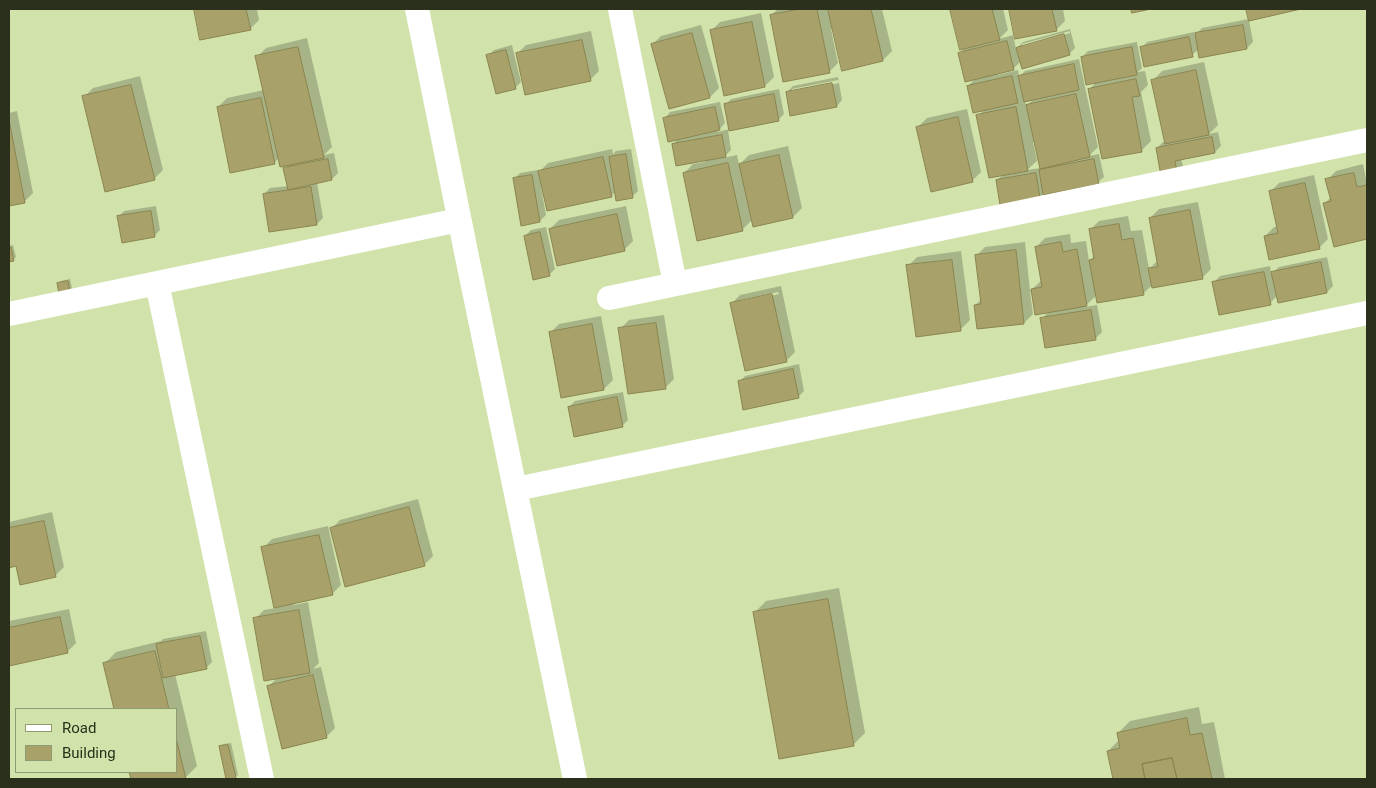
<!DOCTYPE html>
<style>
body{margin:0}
#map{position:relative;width:1376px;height:788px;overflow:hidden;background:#d1e2ab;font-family:Roboto,sans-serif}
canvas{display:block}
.frame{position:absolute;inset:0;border:10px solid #2a301b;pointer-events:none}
.legend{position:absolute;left:15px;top:708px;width:162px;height:65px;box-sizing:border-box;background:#d1e2ab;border:1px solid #8e9b71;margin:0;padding:6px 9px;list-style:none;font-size:15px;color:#2a301b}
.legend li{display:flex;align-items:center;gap:10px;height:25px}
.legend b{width:25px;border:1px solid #8e9b71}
</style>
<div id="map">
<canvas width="1376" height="788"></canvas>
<div class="frame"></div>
<ul class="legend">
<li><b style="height:6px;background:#fff"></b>Road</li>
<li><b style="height:14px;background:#a8a26a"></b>Building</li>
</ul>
</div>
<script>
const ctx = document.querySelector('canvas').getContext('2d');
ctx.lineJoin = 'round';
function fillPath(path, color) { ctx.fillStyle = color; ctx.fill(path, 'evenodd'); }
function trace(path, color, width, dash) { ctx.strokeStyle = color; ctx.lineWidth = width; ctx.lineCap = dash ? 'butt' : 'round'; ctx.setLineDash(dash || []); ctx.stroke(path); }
const shadow = new Path2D(`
 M195,9H257L259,20L250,29L201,39Z
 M778,9H882L892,51L883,60L834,29H831L838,63L829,72L771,15Z
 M951,9H1003L1008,30L999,39L1013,35L1016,49L1023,42L1070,29L1075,48L1069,54L1021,61L1014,68L998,73V75L1018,70L1019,77L1025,71L1079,59L1098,147L1089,156L1099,154L1104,177L1098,182L1043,194L1040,197L997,180L1003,175L978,116L984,110L968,86L976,78L959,54L966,47L961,48ZM1070,31V33L1022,47V44ZM1034,99L1026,106L1025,100ZM1033,142H1035L1041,168L1027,170L1037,161Z
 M1010,9H1063L1065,21L1056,30L1016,38Z
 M1247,9H1295L1249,20L1253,42L1247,48L1199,49L1192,55L1141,48L1147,42L1194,32L1195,35L1202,28L1249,19Z
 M761,13L774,77L765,86L711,31L720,22Z
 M701,25L719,88L710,97L670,108L652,45L661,36Z
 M591,31L599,71L590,80L517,54L526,45Z
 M307,38L332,147L324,155L334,153L338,173L332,179L317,182L323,218L317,224L264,194L270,188L289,186L285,168L289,164L279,158L274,163L218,107L227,98L264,90L257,57L266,48Z
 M1137,42L1142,68L1138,72L1145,71L1148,85L1141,92L1151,141L1142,150L1103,158L1090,89L1097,81L1082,57L1088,51Z
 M512,45L521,82L515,88L488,56L494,50Z
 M1204,62L1218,125L1209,134L1218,132L1221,146L1215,152L1181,158L1183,166L1177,172L1157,148L1163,142H1166L1153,80L1162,71Z
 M140,76L163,170L154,179L84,97L93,88Z
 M838,77L842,100L837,106L787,92L793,86ZM838,80L839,83L792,92V89Z
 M779,89L784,114L778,120L728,130L731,150L723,158L737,155L739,165L749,155L788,146L802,208L793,217L752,220L742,230L684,173L693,164L705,162L704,160L673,144L679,138L665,118L670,112L720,102L725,123L717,132L730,129L725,105L731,99Z
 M967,109L981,172L972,181L918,127L927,118Z
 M17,111L33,193L24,202L9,205V113Z
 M612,149L613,154L616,151L631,149L638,191L632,197L616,191L612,195L548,210L543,186L541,187L546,215L540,221L514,179L520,173L538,170V173L548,163Z
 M1363,164L1366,179H1367V238L1335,246L1324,204L1331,197L1327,180L1336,171Z
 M1314,175L1328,239L1319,248L1265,236L1274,227H1278L1270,192L1279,183Z
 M1198,202L1211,269L1202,278L1153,284L1143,294L1097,295L1084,307L1097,305L1102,332L1096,338L1042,319L1049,311L1033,291L1030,292L1033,314L1024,323L975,305L982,299L976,256L985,247L1025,242L1030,291L1042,280L1036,247L1045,238L1070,234L1071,243L1086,241L1089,261L1095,255L1090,230L1099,221L1128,216L1131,231L1142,230L1149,269L1158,260L1150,218L1159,209Z
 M156,206L160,230L154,236L118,217L124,211Z
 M626,206L633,241L624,250L550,229L559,220Z
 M546,227L555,269L549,275L525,236L531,230Z
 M13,245L16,257L13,260L9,261V246Z
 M961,251L970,320L961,329L917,335L908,266L917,257Z
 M1327,257L1333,286L1327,292L1279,301L1277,296L1270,303L1214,282L1220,276L1270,266L1271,274L1279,267Z
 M70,279L72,288L69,291L58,284L61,281Z
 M781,286L795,352L786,361L731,304L740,295ZM778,292L779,294L740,303V300Z
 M664,315L674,379L665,388L620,329L629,320Z
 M601,316L613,380L604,389L550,333L559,324Z
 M799,364L804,391L798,397L739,382L745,376Z
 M623,392L628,420L622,426L569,407L575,401Z
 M418,499L433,556L424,565L331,529L340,520Z
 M52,512L64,567L55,576L17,565L9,566V522Z
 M328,526L341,585L332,594L293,602L294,605L308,602L319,663L313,669L321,667L335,728L326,737L269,686L277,678L255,619L264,610L276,608L263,548L272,539Z
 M839,588L865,733L853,745L754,613L766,601Z
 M69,609L76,643L67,652L9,664V621Z
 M206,631L212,662L206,668L175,674L197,766L185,778L179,779H132L130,772H176V709H115L104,664L116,652L161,641L163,639Z
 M1199,707L1202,724L1214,722L1225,779H1114L1108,751L1119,740L1118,733L1130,721Z
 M231,743L238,775L235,777L220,747L223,744Z`);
const building = new Path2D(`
 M194,9H246L251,30L200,40Z
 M800,9H817L830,73L783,82L770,15Z
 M828,9H871L883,61L842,71Z
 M950,9H992L1000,40L960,50Z
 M1009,9H1052L1057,31L1015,39Z
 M1131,9H1151L1132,13Z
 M1246,9H1301L1249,21Z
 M752,22L765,87L724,96L710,30Z
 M1243,25L1247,49L1199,58L1195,33Z
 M692,33L710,98L669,109L651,44Z
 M1064,34L1070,55L1022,69L1016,48Z
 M1189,37L1193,57L1144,67L1140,47Z
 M582,40L591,81L525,95L516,53Z
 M1007,41L1014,70L965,82L958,53Z
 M298,47L324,158L280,167L255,56Z
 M1132,47L1137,75L1086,85L1081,57Z
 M506,50L516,89L496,94L486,55Z
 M1074,64L1079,90L1024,102L1018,76Z
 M1196,70L1209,135L1165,144L1151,80Z
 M1012,76L1018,103L973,113L967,86Z
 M1136,79L1140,96L1132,97L1142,152L1102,159L1088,89Z
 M832,83L837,107L790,116L786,92Z
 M131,85L155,180L105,192L82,96Z
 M774,94L779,121L729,131L724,104Z
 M1076,94L1090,157L1040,169L1026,105Z
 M261,98L275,164L230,173L217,107Z
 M715,107L720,130L668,142L663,118Z
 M1016,107L1028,171L989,178L976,115Z
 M958,117L973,182L931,192L916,127Z
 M9,120L25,203L9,206Z
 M722,135L726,157L676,166L672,144Z
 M1212,137L1215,153L1175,161L1177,173L1161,176L1156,148Z
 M626,154L633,198L616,201L609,157Z
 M779,155L793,218L753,227L739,164Z
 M603,157L612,197L547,211L538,171Z
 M328,159L332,180L288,190L283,168Z
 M1094,159L1099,184L1043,195L1039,170Z
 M728,163L743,231L697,241L683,173Z
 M1036,173L1040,198L1000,205L996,180Z
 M1354,173L1357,187L1367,185V239L1334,247L1323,203L1331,201L1325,179Z
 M532,175L540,222L521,226L513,178Z
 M1305,183L1320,249L1269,260L1264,236L1278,233L1269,191Z
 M311,187L317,225L269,232L263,194Z
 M1190,210L1203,279L1152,288L1148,268L1158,267L1149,218Z
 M151,211L155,237L122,243L117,216Z
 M617,214L625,251L557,266L549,229Z
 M1119,224L1122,240L1133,238L1144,295L1097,303L1089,260L1094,259L1089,229Z
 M540,232L550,276L533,280L524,236Z
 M1061,242L1063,252L1077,249L1087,306L1035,315L1031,289L1042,287L1035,247Z
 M9,247H11L14,261L9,262Z
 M1016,250L1024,324L977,329L974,305L981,304L975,255Z
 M952,260L961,331L916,337L906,265Z
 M1321,262L1327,293L1278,303L1271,272Z
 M1264,272L1271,305L1219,315L1212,282Z
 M68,281L70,292L59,294L57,283Z
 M772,294L787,362L745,371L730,303Z
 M1091,310L1096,340L1045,348L1040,318Z
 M656,323L666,389L628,394L618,328Z
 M592,324L604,390L561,398L549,332Z
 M793,369L799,398L743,410L738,381Z
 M617,397L623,427L574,437L568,407Z
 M409,507L425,566L345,587L330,528Z
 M44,521L56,577L20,585L16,566L9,568V528Z
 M319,535L333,595L274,608L261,547Z
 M828,599L854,746L779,759L753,612Z
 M299,610L310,673L264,681L253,618Z
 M60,617L68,653L9,666V628Z
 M200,636L207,669L163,678L156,644Z
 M155,651L169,709H114L103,663Z
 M313,675L327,738L282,749L267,686Z
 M1187,718L1190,735L1202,733L1212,779H1177L1172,758L1142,764L1145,779H1113L1107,751L1120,748L1117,733Z
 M176,738L186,779H131L129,772H176Z
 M228,745L236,778L232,779H226L219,746Z
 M1172,758L1177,779H1145L1142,764Z`);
const street = new Path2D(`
 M417,9C468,266 522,522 575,779
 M620,9L675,284
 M157,283L262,779
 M609,298L1367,140
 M9,314L459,220
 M516,489L1367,313`);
fillPath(shadow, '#0003');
fillPath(building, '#a8a26a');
trace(building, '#8b844e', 1);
trace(street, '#fff', 24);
</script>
